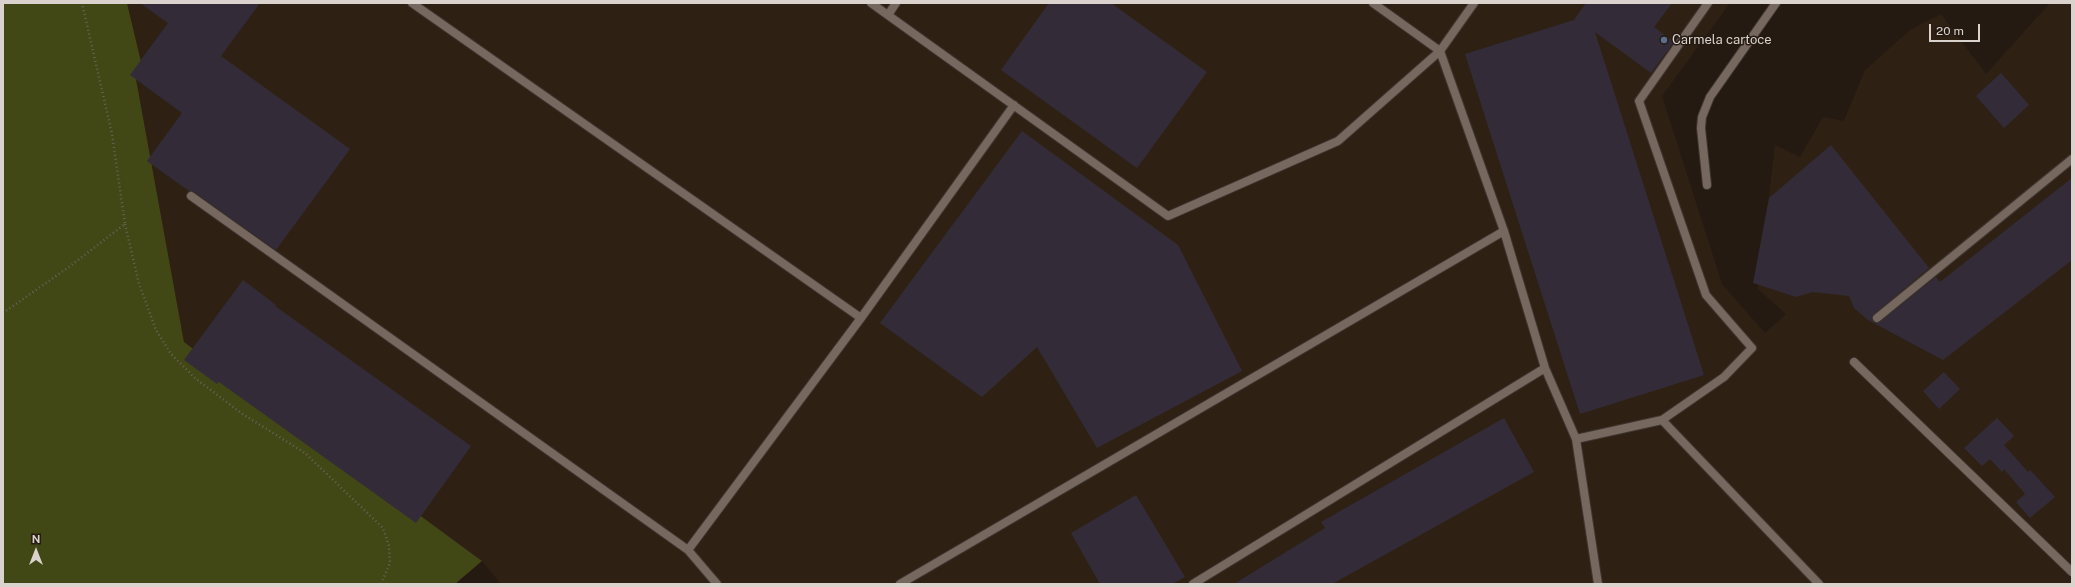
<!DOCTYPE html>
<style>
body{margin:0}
#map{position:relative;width:2075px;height:587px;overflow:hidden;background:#251a12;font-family:"Public Sans",sans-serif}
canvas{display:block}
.frame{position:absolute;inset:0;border:4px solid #dad2cc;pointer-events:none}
.north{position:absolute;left:16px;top:531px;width:40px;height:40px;-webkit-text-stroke:3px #251a12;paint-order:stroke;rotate:0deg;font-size:11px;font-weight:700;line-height:16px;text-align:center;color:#dad2cc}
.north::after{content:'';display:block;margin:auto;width:14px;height:18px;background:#dad2cc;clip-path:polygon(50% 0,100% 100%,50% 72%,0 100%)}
.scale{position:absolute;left:1929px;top:24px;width:51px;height:18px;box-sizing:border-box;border:2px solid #dad2cc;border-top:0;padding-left:5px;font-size:12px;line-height:14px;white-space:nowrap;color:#dad2cc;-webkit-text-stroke:3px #251a12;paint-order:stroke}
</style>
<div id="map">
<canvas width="2075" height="587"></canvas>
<div class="frame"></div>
<div class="north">N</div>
<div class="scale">20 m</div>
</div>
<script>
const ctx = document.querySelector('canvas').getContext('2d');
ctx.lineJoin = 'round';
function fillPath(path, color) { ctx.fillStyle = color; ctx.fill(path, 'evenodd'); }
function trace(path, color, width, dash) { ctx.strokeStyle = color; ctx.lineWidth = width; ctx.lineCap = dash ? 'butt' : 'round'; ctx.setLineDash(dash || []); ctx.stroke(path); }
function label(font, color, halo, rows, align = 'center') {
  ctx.font = font + ' "Public Sans",sans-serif'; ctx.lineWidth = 3; ctx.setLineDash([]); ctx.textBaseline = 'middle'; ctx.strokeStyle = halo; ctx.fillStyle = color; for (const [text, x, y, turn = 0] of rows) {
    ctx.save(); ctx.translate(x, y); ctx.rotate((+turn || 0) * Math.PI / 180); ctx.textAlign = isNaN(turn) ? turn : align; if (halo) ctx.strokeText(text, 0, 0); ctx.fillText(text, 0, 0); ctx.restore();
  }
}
const industrial = new Path2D(`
 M127,3H1730L1662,96L1722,284L1765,333L1786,314L1758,289L1775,145L1800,157L1823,117L1844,121L1865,70L1910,30L1941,14L1986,74L2050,3H2072V584H501L482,561L184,342L136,79L143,70Z`);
const green = new Path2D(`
 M3,3H127L143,70L136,79L184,342L482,561L455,584H3Z`);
const building = new Path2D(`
 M140,3H260L221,56L350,149L276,250L194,192L189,191L147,161L182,113L130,75L168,23Z
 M1049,3H1111L1207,72L1137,168L1001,70Z
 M1586,3H1672L1654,27L1674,42L1651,73L1595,32L1704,375L1580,414L1465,54L1574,20Z
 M2001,73L2029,105L2004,128L1976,96Z
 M1022,131L1178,245L1242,371L1097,448L1037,347L982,397L880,323Z
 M1831,145L1929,268L1874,314L1872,318L1875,323L1880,322L1936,277L1940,282L2072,178V260L1943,360L1868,320L1854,308L1849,296L1813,292L1796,297L1753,283L1769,198Z
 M243,280L276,305L275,306L471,446L416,523L219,382L217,384L184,360Z
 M1944,372L1960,389L1939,409L1923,391Z
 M1504,418L1534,472L1332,584H1234L1325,528L1321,522Z
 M1997,418L2014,436L2004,445L2028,472L2030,470L2055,497L2030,518L2016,502L2025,494L2004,469L2002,472L1990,459L1982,466L1964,448Z
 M1136,495L1185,577L1172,584H1100L1071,533Z`);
const path = new Path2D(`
 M125,224L139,284L156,330L171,354L195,378L241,413L305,453L383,528L389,546L390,563L381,584
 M3,313L69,267L125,224L112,134L82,3`);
const service = new Path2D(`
 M412,3L861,318
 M871,3L1168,216L1338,141L1440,51L1474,3
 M1373,3L1440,51L1504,231L1545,368L1576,439L1598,584
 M888,15L896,3
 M1707,185L1701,128L1702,117L1710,97L1776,3
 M191,196L688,550
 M1877,318L2072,159
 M1854,362L2072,572
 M1662,420L1819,584
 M1576,439L1662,420L1724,377L1752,348L1706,295L1639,101L1708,3
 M717,584L688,550L861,318L1014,105
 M900,584L1504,231
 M1193,584L1545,368`);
const markers = [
 [1664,40,4,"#5c6f8a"]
];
const poiNames = [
 ["Carmela cartoce",1672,40]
];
fillPath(industrial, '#2e2114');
fillPath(green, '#424716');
fillPath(building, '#332c38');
trace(service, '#3f3632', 10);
trace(path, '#6a6159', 2.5, [1, 3]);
trace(service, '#76685e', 8);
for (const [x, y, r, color] of markers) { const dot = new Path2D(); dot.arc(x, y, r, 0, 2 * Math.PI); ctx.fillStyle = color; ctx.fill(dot); trace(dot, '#251a12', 1.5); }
label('13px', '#dad2cc', '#251a12', poiNames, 'left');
</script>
